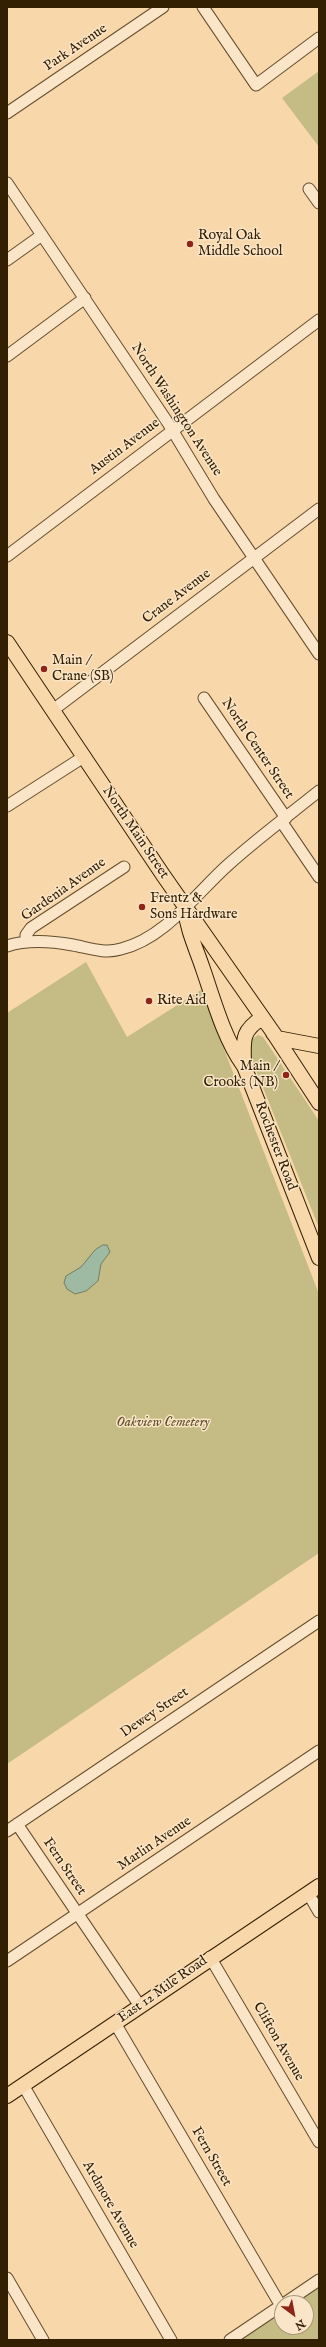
<!DOCTYPE html>
<style>
body{margin:0}
#map{position:relative;width:326px;height:2347px;overflow:hidden;background:#f8d7aa;font-family:"IM FELL English",serif}
canvas{display:block}
.frame{position:absolute;inset:0;border:8px solid #332003;pointer-events:none}
.north{position:absolute;left:274px;top:2295px;width:40px;height:40px;box-sizing:border-box;background:#fae5c8;border:1px solid #aa9679;border-radius:50%;rotate:148deg;font-size:11px;font-weight:700;line-height:16px;text-align:center;color:#332003}
.north::after{content:'';display:block;margin:auto;width:14px;height:18px;background:#8f2418;clip-path:polygon(50% 0,100% 100%,50% 72%,0 100%)}
</style>
<div id="map">
<canvas width="326" height="2347"></canvas>
<div class="frame"></div>
<div class="north">N</div>
</div>
<script>
const ctx = document.querySelector('canvas').getContext('2d');
ctx.lineJoin = 'round';
function fillPath(path, color) { ctx.fillStyle = color; ctx.fill(path, 'evenodd'); }
function trace(path, color, width, dash) { ctx.strokeStyle = color; ctx.lineWidth = width; ctx.lineCap = dash ? 'butt' : 'round'; ctx.setLineDash(dash || []); ctx.stroke(path); }
function label(font, color, halo, rows, align = 'center') {
  ctx.font = font + ' "IM FELL English",serif'; ctx.lineWidth = 3; ctx.setLineDash([]); ctx.textBaseline = 'middle'; ctx.strokeStyle = halo; ctx.fillStyle = color; for (const [text, x, y, turn = 0] of rows) {
    ctx.save(); ctx.translate(x, y); ctx.rotate((+turn || 0) * Math.PI / 180); ctx.textAlign = isNaN(turn) ? turn : align; if (halo) ctx.strokeText(text, 0, 0); ctx.fillText(text, 0, 0); ctx.restore();
  }
}
const green = new Path2D(`
 M319,71V147L282,98Z
 M86,962L127,1037L201,990L319,1294V1553L7,1764V1013Z
 M258,1035L263,1037L319,1121V1228L252,1060L249,1041Z
 M319,2284V2340H237L282,2309V2327H306V2303H292Z`);
const water = new Path2D(`
 M103,1245H107L110,1252L101,1264L98,1281L86,1291L75,1294L67,1289L64,1283L66,1276L81,1267L95,1250Z`);
const minor = new Path2D(`
 M203,7L256,85L319,38
 M7,113L163,7
 M7,183L168,423L214,499L319,654
 M309,189L319,203
 M7,260L42,235
 M7,356L85,298
 M7,556L319,320
 M204,698L286,818
 M53,710L319,509
 M7,806L85,756
 M281,821L319,877
 M26,941V935L31,928L124,867
 M7,946C28,939 51,941 73,945C89,948 104,954 121,949C166,938 196,893 229,864C258,838 289,815 319,791
 M17,1824L140,2006
 M7,1831L319,1621
 M308,1893L319,1912
 M210,1957L319,2142
 M7,1961L319,1751
 M115,2023L281,2306
 M23,2085L171,2340
 M7,2278L43,2340
 M285,2303L319,2280
 M230,2340L282,2305`);
const major = new Path2D(`
 M7,642L163,875L277,1038
 M185,908C187,930 196,948 203,969C214,1001 224,1038 243,1065
 M267,1024L262,1018C240,1032 244,1041 244,1066L319,1258
 M272,1031L319,1103
 M273,1033L277,1038L319,1046
 M7,2096L319,1886`);
const markers = [
 [190,244,4,"#8f2418"],
 [44,669,4,"#8f2418"],
 [142,907,4,"#8f2418"],
 [149,1001,4,"#8f2418"],
 [286,1075,4,"#8f2418"]
];
const streetNames = [
 ["Park Avenue",76,48,-34],
 ["North Washington Avenue",176,410,57],
 ["Austin Avenue",125,447,-37],
 ["Crane Avenue",177,597,-37],
 ["North Center Street",257,749,56],
 ["North Main Street",135,833,56],
 ["Gardenia Avenue",64,890,-35],
 ["Rochester Road",275,1146,69],
 ["Dewey Street",155,1713,-34],
 ["Marlin Avenue",155,1844,-34],
 ["Fern Street",64,1867,56],
 ["East 12 Mile Road",163,1990,-35],
 ["Clifton Avenue",278,2042,60],
 ["Fern Street",211,2157,60],
 ["Ardmore Avenue",110,2205,60]
];
const poiNames = [
 ["Royal Oak",198,236],
 ["Middle School",198,252],
 ["Main /",52,661],
 ["Crane (SB)",52,677],
 ["Frentz &",150,899],
 ["Sons Hardware",150,915],
 ["Rite Aid",157,1001],
 ["Main /",278,1067,"right"],
 ["Crooks (NB)",278,1083,"right"]
];
const parkNames = [
 ["Oakview Cemetery",163,1423]
];
fillPath(green, '#c4bc84');
fillPath(water, '#9fbaa3');
trace(water, '#747c63', 1);
trace(minor, '#644e2d', 13);
trace(major, '#332003', 16);
trace(minor, '#fae5c8', 11);
trace(major, '#f8d7aa', 14);
for (const [x, y, r, color] of markers) { const dot = new Path2D(); dot.arc(x, y, r, 0, 2 * Math.PI); ctx.fillStyle = color; ctx.fill(dot); trace(dot, '#fae5c8', 1.5); }
label('14px', '#332003', '#fae5c8', streetNames);
label('14px', '#332003', '#fae5c8', poiNames, 'left');
label('italic 14px', '#5e4f2a', '#fae5c8', parkNames);
</script>
